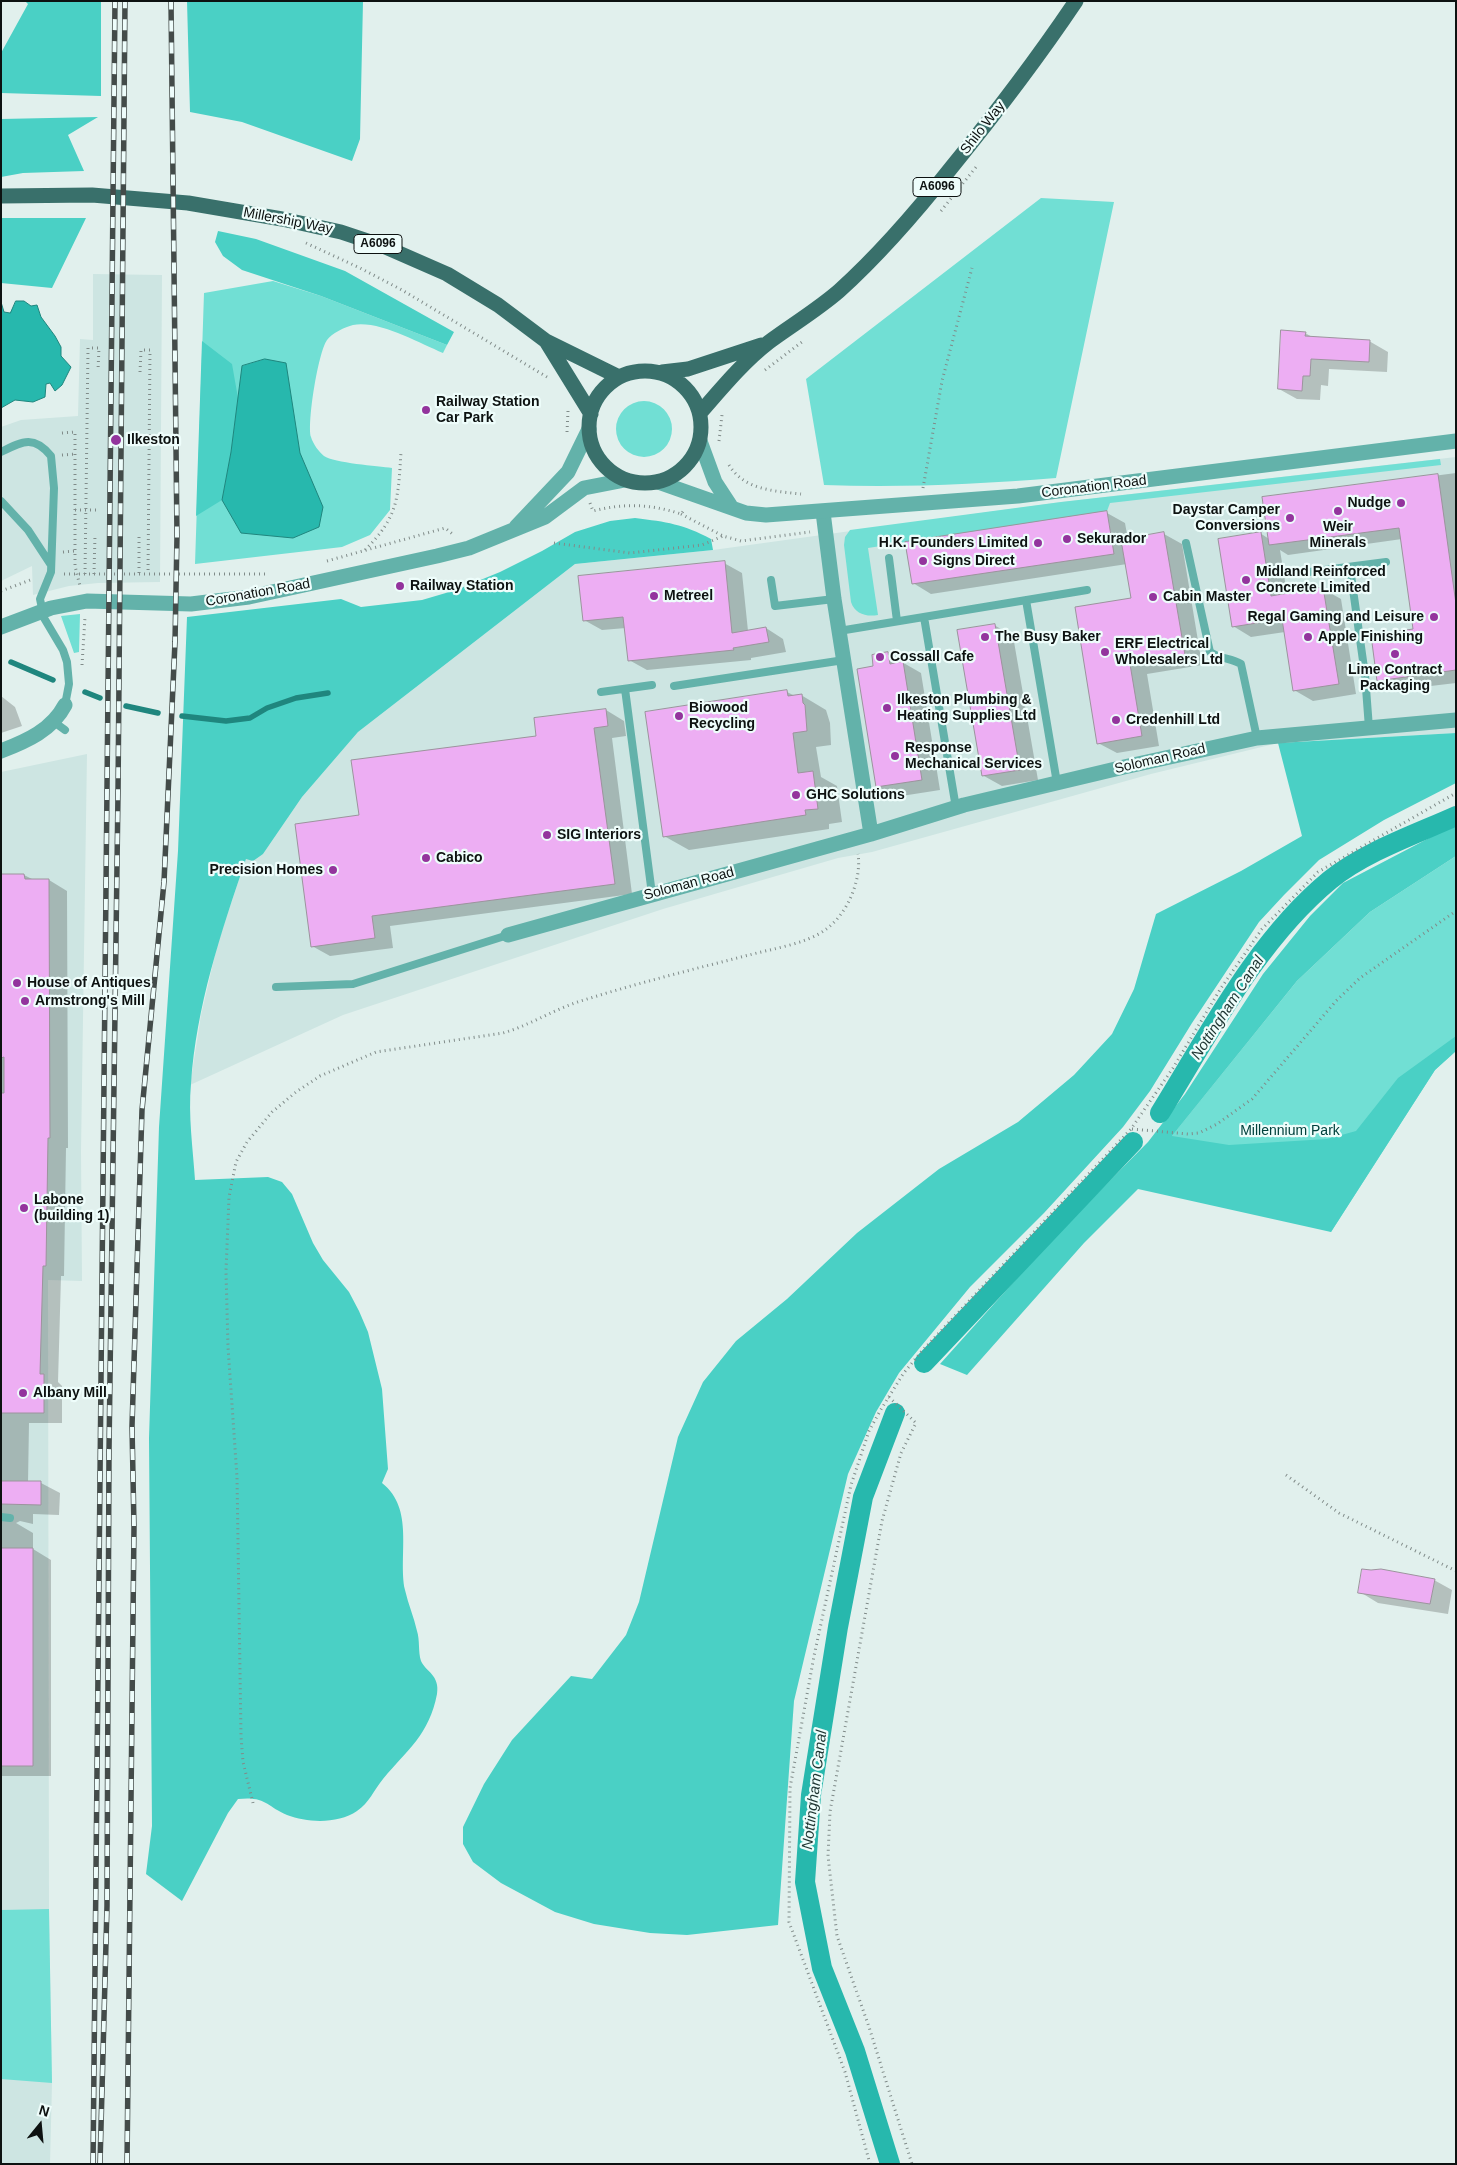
<!DOCTYPE html>
<style>
body{margin:0}
#map{position:relative;width:1457px;height:2165px;overflow:hidden;background:#e1f0ed;font-family:Arial,sans-serif}
canvas{display:block}
.frame{position:absolute;inset:0;border:2px solid #0d1211;pointer-events:none}
.north{position:absolute;left:15px;top:2100px;width:50px;height:50px;-webkit-text-stroke:4px #eefdfb;paint-order:stroke;rotate:17deg;font-size:14px;font-weight:700;line-height:20px;text-align:center;color:#0d1211}
.north::after{content:'';display:block;margin:auto;width:18px;height:22px;background:#0d1211;clip-path:polygon(50% 0,100% 100%,50% 72%,0 100%)}
</style>
<div id="map">
<canvas width="1457" height="2165"></canvas>
<div class="frame"></div>
<div class="north">N</div>
</div>
<script>
const ctx = document.querySelector('canvas').getContext('2d');
ctx.lineJoin = 'round';
function fillPath(path, color) { ctx.fillStyle = color; ctx.fill(path, 'evenodd'); }
function trace(path, color, width, dash) { ctx.strokeStyle = color; ctx.lineWidth = width; ctx.lineCap = dash ? 'butt' : 'round'; ctx.setLineDash(dash || []); ctx.stroke(path); }
function label(font, color, halo, rows, align = 'center') {
  ctx.font = font + ' Arial,sans-serif'; ctx.lineWidth = 4.5; ctx.setLineDash([]); ctx.textBaseline = 'middle'; ctx.strokeStyle = halo; ctx.fillStyle = color; for (const [text, x, y, turn = 0] of rows) {
    ctx.save(); ctx.translate(x, y); ctx.rotate((+turn || 0) * Math.PI / 180); ctx.textAlign = isNaN(turn) ? turn : align; if (halo) ctx.strokeText(text, 0, 0); ctx.fillText(text, 0, 0); ctx.restore();
  }
}
const built = new Path2D(`
 M93,274L162,275L160,582L98,583L69,586L33,595L32,566L1,581V427L21,420L78,416L80,339L93,340Z
 M1456,457V733L1278,743L1151,774L872,852L838,858L663,909L343,1015L190,1085L201,1015L218,942L246,859L263,854L302,797L358,732L575,564L713,550L1061,502Z
 M87,754L81,1151L82,1281L48,1280L49,1909L52,2083L50,2164H1V772Z`);
const green = new Path2D(`
 M1041,198L1114,202L1056,478C979,484 902,488 824,485L806,379Z
 M273,281L321,296L447,345L443,353C419,343 379,320 353,325C345,327 332,333 327,340C318,353 307,423 311,437C313,444 319,452 324,456C334,463 378,466 392,468L390,510L370,535L342,547L195,564L204,293Z
 M616 429a28 28 0 1 1 56 0a28 28 0 1 1-56 0Z
 M1440,459L1441,465L1110,503L1107,511L868,548L878,615C866,617 855,614 851,602L844,545L845,537L850,530L1061,502Z
 M80,614L79,652L74,653L61,616Z
 M1456,856V1051L1435,1070L1331,1232L1171,1137L1297,981L1370,912Z
 M49,1909L52,2083L1,2079V1910Z`);
const forest = new Path2D(`
 M25,1H101V96L1,93V53L28,4Z
 M187,1H363L360,139L352,161L242,122L190,112Z
 M98,117L68,135L84,171L23,173L1,177V119Z
 M1,218H86L52,288L1,283Z
 M218,231L256,239L345,271L454,332L447,345L321,296L242,270L223,256L215,242Z
 M202,341L232,364L238,398L231,452L222,500L196,516Z
 M635,518C667,522 683,524 711,539L713,550L575,564L358,732L302,797L263,854L253,861L246,859C221,932 196,1007 191,1084C188,1115 193,1149 195,1180L268,1177L282,1182L292,1194L313,1243L323,1260L349,1292L359,1311L368,1332L382,1389L388,1469L382,1483C415,1509 398,1554 405,1590C408,1604 414,1617 417,1631C420,1640 418,1652 421,1661C426,1672 440,1675 437,1694C429,1735 408,1749 383,1779C374,1790 369,1803 357,1811C338,1824 308,1823 287,1815C266,1806 266,1796 238,1799L228,1813L182,1901L146,1874L152,1826L149,1438L159,1127L178,851L187,617L341,599L361,607L422,600L456,590L500,572L542,551L575,532L610,521Z
 M1456,733V783L1384,820L1319,860L1284,895L1259,922L1192,1023L1150,1091L1123,1127L1044,1213L970,1287L899,1373L876,1412L848,1474L794,1701L778,1925L687,1935L650,1933L594,1924L555,1912L501,1883L473,1862L463,1844V1827L484,1784L512,1740L571,1676L592,1679L626,1635L639,1602L678,1437L703,1382L736,1341L787,1299L857,1233L939,1169L1018,1122L1074,1075L1112,1034L1134,989L1156,914L1241,871L1302,836L1278,743Z
 M1456,824V856L1370,912L1297,981L1172,1136L1229,1145L1327,1139L1356,1131L1398,1078L1456,1036V1051L1435,1070L1331,1232L1138,1189L1084,1243L967,1375L940,1364L1055,1236L1148,1142L1185,1094L1263,974L1310,916L1343,883Z`);
const water = new Path2D(`
 M16,301H24L31,306L37,305L41,317L55,336L61,347V356L71,367L62,385L55,391L50,383L46,384L45,397L33,402L15,400L1,408V302L4,312L10,313Z
 M265,359L286,363L300,453L323,507L319,527L293,538L241,533L222,500L231,452L242,366Z`);
const shadow = new Path2D(`
 M1305,333L1314,338L1369,341L1388,352L1387,372L1329,369L1328,386L1321,385L1320,400L1297,399L1279,389Z
 M1456,473V683L1397,690L1378,680L1415,630L1402,539L1288,555L1280,550L1287,594L1323,589L1341,599L1356,694L1313,701L1294,690L1285,632L1251,637L1233,626L1260,533L1269,539L1264,498Z
 M1107,513L1125,523L1128,540L1164,534L1182,544L1202,665L1147,674L1159,746L1117,753L1098,743L1132,599L1127,564L931,594L913,583Z
 M724,563L742,573L748,631L766,628L783,639L786,652L751,658V660L647,670L629,660L626,628L602,630L584,620Z
 M994,625L1013,636L1038,780L1002,786L984,776Z
 M888,654L921,673L940,790L895,797L877,786L874,667Z
 M787,692L795,696L801,695L826,710L830,723L831,745L816,747L821,777L837,786L842,822L829,824V829L689,850L664,836Z
 M1,696L15,707L22,726L1,733Z
 M606,710L624,721L626,736L612,738L632,894L390,926L393,948L330,956L312,946L360,816L538,737Z
 M1,875H24L34,880H49L67,891L68,1148H66L64,1276H61L58,1382L62,1386V1423H29L28,1483H41L60,1493L59,1515L33,1514V1524L20,1521L16,1523L33,1533V1549L51,1560V1776H1Z
 M1434,1580L1452,1590L1448,1614L1378,1603L1360,1592Z`);
const stream = new Path2D(`
 M11,662L53,680
 M85,692L100,698
 M126,706L158,713
 M182,716L226,721L250,718L267,708L296,698L328,693`);
const canal = new Path2D(`
 M1160,1113C1209,1034 1257,940 1330,880C1364,852 1416,834 1456,816
 M924,1363L1133,1142
 M890,2164L855,2051L822,1968L805,1882L811,1795L838,1627L863,1497L895,1413`);
const building = new Path2D(`
 M1281,330L1306,332L1305,336L1370,340L1369,362L1311,359L1310,376H1303L1302,391L1278,389Z
 M1438,474L1456,604V670L1377,681L1371,635L1413,629L1399,528L1269,545L1262,497Z
 M1107,511L1114,554L912,584L905,542Z
 M1164,532L1185,655L1130,664L1142,736L1097,744L1075,607L1131,598L1121,540Z
 M1261,532L1271,596L1323,587L1339,684L1293,691L1282,619L1232,627L1218,539Z
 M725,561L732,633L766,627L769,642L733,648L734,650L628,661L623,617L583,621L578,576Z
 M995,624L1020,770L982,776L957,630Z
 M888,652L890,664L903,661L922,780L876,787L857,669L873,666L872,655Z
 M787,690L788,696L802,694L803,703L805,705L807,731L793,733L798,773L813,771L818,809L805,810L806,815L663,837L645,712Z
 M606,709L608,726L594,728L615,884L372,916L375,938L311,947L295,824L359,815L351,760L536,736L534,718Z
 M1,874H24L25,879H49L50,1138H48L46,1266H43L40,1374H44V1413H1V1093H4V1057L1,1058Z
 M1,1481H41V1505L1,1504Z
 M1,1548H33V1766H1Z
 M1362,1569L1371,1570L1381,1569L1435,1579L1430,1604L1358,1593Z`);
const path = new Path2D(`
 M941,211L976,167
 M306,243L360,268L402,290L547,377
 M765,370L802,342
 M140,372L141,350H150L148,574
 M567,432L568,411
 M62,433L75,432V566L80,586
 M719,441L722,415
 M62,455L76,454
 M729,465C744,490 774,491 801,494
 M923,488L942,381L972,268
 M590,503L593,511C624,503 651,504 681,514L685,509
 M75,510H98
 M681,514L723,536L741,541L810,532
 M139,537V574
 M554,543L630,553L702,545L723,536
 M365,550C399,516 398,498 401,452
 M63,552L75,551
 M327,561L445,528L454,535
 M64,574H265
 M85,574L88,348H99L98,370
 M94,574L95,535
 M1,591L33,579
 M82,665L85,617
 M1132,1129L1188,1134L1199,1133L1217,1124L1252,1099L1336,1001L1360,978L1456,911
 M889,1397L916,1423L901,1453L882,1521L830,1812L828,1856L837,1936L869,2027L912,2164
 M1286,1475L1339,1513L1456,1571
 M253,1803L243,1762L241,1736L237,1477L228,1347L226,1271L229,1197L236,1162L247,1142L272,1112L296,1092L320,1076L376,1052L503,1033C531,1025 556,1008 584,1000C638,983 694,969 749,955C771,949 806,944 825,930C847,915 862,880 858,854
 M870,2164L845,2072L789,1922L790,1788L814,1656L851,1485L869,1431L880,1411L903,1374L921,1352L1131,1129L1173,1068L1221,988L1262,929L1318,872L1456,793`);
const service = new Path2D(`
 M1,452C23,441 34,435 51,456L54,488L51,572L40,599L44,618L63,650L67,662L69,684L65,705
 M1,501L28,530L51,565
 M1186,543L1210,652C1220,659 1231,658 1241,664L1257,738
 M889,558L897,621
 M1350,568L1365,675L1369,728
 M1294,574L1386,562
 M771,580L775,606L834,599
 M1026,600L1057,783
 M924,617L956,808
 M839,631L1087,590
 M674,686L844,660
 M625,689L652,894
 M601,692L652,685
 M54,722L65,730
 M276,987L353,984L508,935
 M1,1517L10,1518`);
const minor = new Path2D(`
 M823,512L834,599L871,834
 M1,751C27,741 52,730 65,705
 M508,935L871,834L964,805L1124,767L1257,738L1456,720`);
const tertiary = new Path2D(`
 M700,441L715,482L732,508
 M658,482L746,513L766,515L1018,496L1456,441
 M516,527L568,472L589,429
 M1,627L51,608L87,601L191,604L249,597L437,556L469,548L545,517L584,488L625,480`);
const primary = new Path2D(`
 M1,196L92,195L188,203L282,219L341,232L383,246L447,274L498,305L546,341L619,377
 M546,341L591,414
 M589 427a56 56 0 1 1 112 0a56 56 0 1 1-112 0Z
 M662,372L688,369L761,345
 M700,413C721,389 743,362 769,342C792,325 817,310 839,291C880,254 917,211 951,168C995,114 1037,59 1076,1`);
const rail = new Path2D(`
 M93,2164L115,1
 M100,2164L107,1906L109,1450L118,793L125,1
 M127,2164L134,1527L132,1426L142,1110L164,882L175,642L177,536L171,1`);
const markers = [
 [426,410,5,"#93349d"],
 [116,440,6,"#93349d"],
 [1401,503,5,"#93349d"],
 [1338,511,5,"#93349d"],
 [1290,518,5,"#93349d"],
 [1067,539,5,"#93349d"],
 [1038,543,5,"#93349d"],
 [923,561,5,"#93349d"],
 [1246,580,5,"#93349d"],
 [400,586,5,"#93349d"],
 [654,596,5,"#93349d"],
 [1153,597,5,"#93349d"],
 [1434,617,5,"#93349d"],
 [985,637,5,"#93349d"],
 [1308,637,5,"#93349d"],
 [1105,652,5,"#93349d"],
 [1395,654,5,"#93349d"],
 [880,657,5,"#93349d"],
 [887,708,5,"#93349d"],
 [679,716,5,"#93349d"],
 [1116,720,5,"#93349d"],
 [895,756,5,"#93349d"],
 [796,795,5,"#93349d"],
 [547,835,5,"#93349d"],
 [426,858,5,"#93349d"],
 [333,870,5,"#93349d"],
 [17,983,5,"#93349d"],
 [25,1001,5,"#93349d"],
 [24,1208,5,"#93349d"],
 [23,1393,5,"#93349d"]
];
const shields = [
 [937,187,48],
 [378,244,48]
];
const shieldNames = [
 ["A6096",937,187],
 ["A6096",378,244]
];
const streetNames = [
 ["Shilo Way",983,128,-52],
 ["Millership Way",288,221,11],
 ["Coronation Road",1094,487,-7],
 ["Coronation Road",258,593,-10],
 ["Soloman Road",1160,759,-13],
 ["Soloman Road",689,884,-15]
];
const poiNames = [
 ["Railway Station",436,402],
 ["Car Park",436,418],
 ["Ilkeston",127,440],
 ["Nudge",1391,503,"right"],
 ["Daystar Camper",1280,510,"right"],
 ["Conversions",1280,526,"right"],
 ["Weir",1338,527,"center"],
 ["Minerals",1338,543,"center"],
 ["Sekurador",1077,539],
 ["H.K. Founders Limited",1028,543,"right"],
 ["Signs Direct",933,561],
 ["Midland Reinforced",1256,572],
 ["Concrete Limited",1256,588],
 ["Railway Station",410,586],
 ["Metreel",664,596],
 ["Cabin Master",1163,597],
 ["Regal Gaming and Leisure",1424,617,"right"],
 ["The Busy Baker",995,637],
 ["Apple Finishing",1318,637],
 ["ERF Electrical",1115,644],
 ["Wholesalers Ltd",1115,660],
 ["Cossall Cafe",890,657],
 ["Lime Contract",1395,670,"center"],
 ["Packaging",1395,686,"center"],
 ["Ilkeston Plumbing &",897,700],
 ["Heating Supplies Ltd",897,716],
 ["Biowood",689,708],
 ["Recycling",689,724],
 ["Credenhill Ltd",1126,720],
 ["Response",905,748],
 ["Mechanical Services",905,764],
 ["GHC Solutions",806,795],
 ["SIG Interiors",557,835],
 ["Cabico",436,858],
 ["Precision Homes",323,870,"right"],
 ["House of Antiques",27,983],
 ["Armstrong's Mill",35,1001],
 ["Labone",34,1200],
 ["(building 1)",34,1216],
 ["Albany Mill",33,1393]
];
const parkNames = [
 ["Millennium Park",1290,1131]
];
const waterNames = [
 ["Nottingham Canal",1228,1008,-57],
 ["Nottingham Canal",815,1790,-83]
];
fillPath(built, '#cde5e2');
fillPath(green, '#71dfd4');
fillPath(forest, '#4ad0c5');
fillPath(water, '#27b8ad');
trace(water, '#1f867e', 1);
fillPath(shadow, '#0003');
trace(stream, '#1f867e', 5.5);
trace(canal, '#27b8ad', 20);
fillPath(building, '#edaef3');
trace(building, '#9c949d', 1);
trace(path, '#808b89', 3, [1, 4]);
trace(service, '#63b2aa', 8);
trace(minor, '#63b2aa', 15);
trace(tertiary, '#63b2aa', 15);
trace(primary, '#39706b', 15);
trace(rail, '#434b49', 5.5);
trace(rail, '#eefdfb', 4, [11]);
for (const [x, y, r, color] of markers) { const dot = new Path2D(); dot.arc(x, y, r, 0, 2 * Math.PI); ctx.fillStyle = color; ctx.fill(dot); trace(dot, '#eefdfb', 2); }
for (const [x, y, w] of shields) { const box = new Path2D(); box.roundRect(x - w / 2, y - 9.5, w, 19, 4); ctx.fillStyle = '#eefdfb'; ctx.fill(box); trace(box, '#0d1211', 1); }
label('bold 12px', '#0d1211', null, shieldNames);
label('14px', '#0d1211', '#eefdfb', streetNames);
label('bold 14px', '#0d1211', '#eefdfb', poiNames, 'left');
label('14px', '#00403c', '#eefdfb', parkNames);
label('italic 15px', '#1e3532', '#eefdfb', waterNames);
</script>
